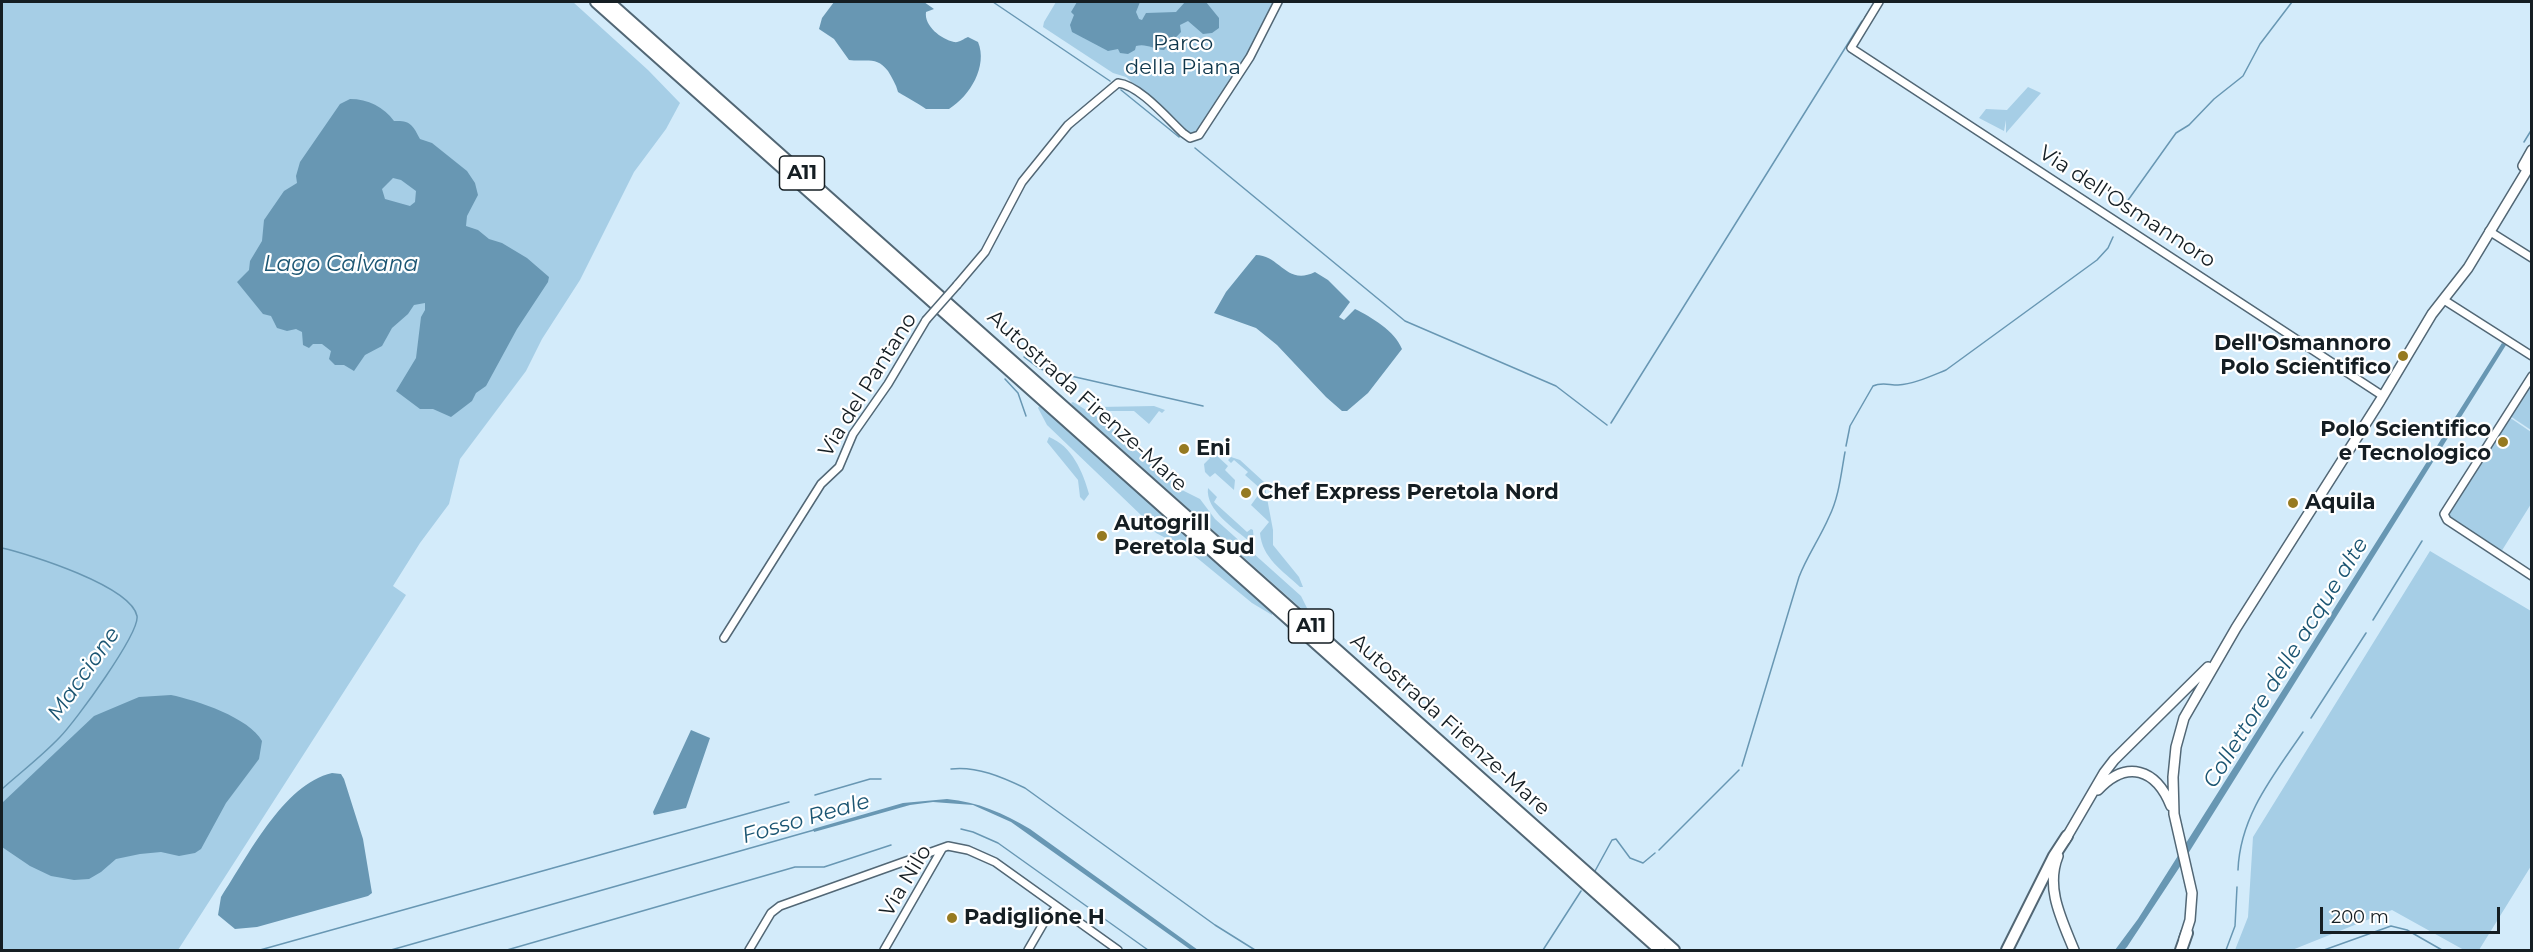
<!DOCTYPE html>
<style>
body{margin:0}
#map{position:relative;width:2533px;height:952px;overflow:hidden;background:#d3ebfa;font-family:Montserrat,sans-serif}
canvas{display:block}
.frame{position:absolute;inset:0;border:3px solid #151e23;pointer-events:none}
.scale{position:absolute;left:2320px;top:907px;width:180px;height:27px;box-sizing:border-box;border:3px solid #151e23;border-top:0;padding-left:8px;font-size:18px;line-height:21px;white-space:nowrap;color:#151e23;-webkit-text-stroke:4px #fff;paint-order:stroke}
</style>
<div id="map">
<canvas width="2533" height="952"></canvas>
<div class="frame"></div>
<div class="scale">200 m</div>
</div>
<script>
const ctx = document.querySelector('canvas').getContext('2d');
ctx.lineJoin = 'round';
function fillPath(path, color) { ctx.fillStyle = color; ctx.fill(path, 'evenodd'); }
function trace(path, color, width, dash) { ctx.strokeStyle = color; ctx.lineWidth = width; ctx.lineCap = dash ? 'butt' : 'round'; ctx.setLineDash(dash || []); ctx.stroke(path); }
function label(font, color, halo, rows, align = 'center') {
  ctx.font = font + ' Montserrat,sans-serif'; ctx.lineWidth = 4.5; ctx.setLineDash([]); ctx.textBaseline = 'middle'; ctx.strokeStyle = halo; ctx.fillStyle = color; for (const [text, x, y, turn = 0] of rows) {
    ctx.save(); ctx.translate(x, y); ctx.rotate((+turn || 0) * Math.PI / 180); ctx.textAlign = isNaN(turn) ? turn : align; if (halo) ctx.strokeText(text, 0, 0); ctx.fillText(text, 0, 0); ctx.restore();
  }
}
const green = new Path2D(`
 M2,2H573L648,70L680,103L666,129L634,172L580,280L542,339L526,371L460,459L449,504L420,543L393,586L406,595L178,950H2Z
 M1056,2H1274L1248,53L1201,129L1192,134L1187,132L1126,77L1113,73L1043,27L1044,22Z
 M2028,87L2041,93L2006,133V120L2004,131L1979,118L1986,109L2007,110Z
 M2531,381V430L2510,416Z
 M1073,402L1104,421L1180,489L1200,499L1215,519L1301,596L1312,618L1073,406L1071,403Z
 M1040,405L1272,612V615L1252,603L1185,548L1156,533L1142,516L1047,425L1038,408Z
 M1154,406L1165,410L1162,413L1159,411L1149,424L1134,411H1100L1098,409L1099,407Z
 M2509,417L2531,432V504L2501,552L2450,520L2447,513Z
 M1049,437C1072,446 1083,472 1089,494L1084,501L1080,497L1078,480L1047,442Z
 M1204,444L1228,466L1225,470L1235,480L1234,490L1215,473L1210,477L1205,472L1204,464L1210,458L1200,449Z
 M1231,457L1240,460L1264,482L1273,530V545L1299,577L1303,587H1300C1283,571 1262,558 1260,533L1269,522L1251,505L1262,490L1245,475L1248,472L1234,460L1231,463L1228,460Z
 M1208,488L1217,497L1214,502L1247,532L1251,529L1253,530L1254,543L1250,542C1235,529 1205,510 1208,488Z
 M2430,551L2531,611V866L2479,950H2464L2392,910L2292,950H2235L2248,917L2253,837Z`);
const water = new Path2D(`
 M834,2H924L934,9L926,12C924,26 941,39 954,42C959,43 963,39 968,37L978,42C988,66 970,96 949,109H926C916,102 908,98 898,92C896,84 892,78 888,71C877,56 867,62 849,60L834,39L819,29L822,18Z
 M1077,2H1140L1136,12L1139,19L1142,20L1146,13L1176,12L1185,2H1206L1219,18V28L1212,33L1203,34L1188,21L1180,25L1181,32L1164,50C1153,49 1146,43 1136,46L1135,50L1128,54L1120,53L1118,49L1108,51L1072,32L1070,25L1074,15L1071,12Z
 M350,99C368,99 384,107 394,121C410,120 413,125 420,139L432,143L467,171L475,183L478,195L467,216L466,226L478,230L489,239L502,243L527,258L549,277L548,282L517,329L486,386L476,393L472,401L451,417L433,409H420L396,391L416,358L421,317L425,310V303L414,305L408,314L392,328L382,346L365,355L354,371L344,365H335L329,359L331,351L322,344H313L309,348L303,345L302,332L296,329L287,331L277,328L271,316L263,314L237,282L249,270L250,261L262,241L264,220L284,191L297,183L296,176L300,162L340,104ZM393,178L401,180L416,191L415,202L410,206L385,199L382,189Z
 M1256,255C1280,255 1286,286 1315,272L1328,280L1350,302L1339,317L1344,320L1355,309C1371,317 1395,331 1402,349L1368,393L1347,411H1342L1326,397L1277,345L1256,328L1214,313L1226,292Z
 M2502,343L2506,345L2181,865L2127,947L2124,950H2115L2138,919Z
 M171,695C196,700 250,718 262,741L259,759L226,803L201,849L195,853L179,856L161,852L140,854L116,859L101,872L89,879L74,880L51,876L30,866L2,847V803L94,716L139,697Z
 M691,730L710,738L686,808L654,815L653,812Z
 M332,773L341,774L344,779L363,839L372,893L368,896L257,927L235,929L218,915L221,897C247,858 283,784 332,773Z
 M947,799C978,802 1003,813 1030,829L1198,950H1191L1011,822L973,805L933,802L910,805L814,832L813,829L903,803Z`);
const stream = new Path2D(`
 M993,2L1110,81
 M1865,17L1875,2
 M1121,90L1179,137
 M2524,142L2532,129
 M1195,148L1405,321L1556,386L1607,425
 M2121,210L2176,133L2189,125L2214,99L2243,76L2260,44L2292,2
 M1024,357L1040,369L1203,406
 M1005,379L1018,393L1026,416
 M1611,423L1862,21
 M1846,446L1850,426L1873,386C1881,382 1889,385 1898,385C1914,384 1931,376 1946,370L2097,260L2108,248L2113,237
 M2,548C29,554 131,586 137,616C140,633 75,722 60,737C42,756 21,772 2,789
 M2373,620L2422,541
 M2311,718L2366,633
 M1742,766L1799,577C1807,556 1820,538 1829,517C1839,497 1841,474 1845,452
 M951,769C977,766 1002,777 1025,788L1215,925L1255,950
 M815,795L870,779H881
 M961,829L973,832L998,843L1148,950
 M1659,850L1739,770
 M2238,870C2240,816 2273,776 2303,732
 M1595,871L1612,840L1616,839L1630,858L1643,863L1655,853
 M260,950L789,802
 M391,950L814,830
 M507,950L795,867H824L891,845
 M1543,950L1581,891
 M2226,950L2235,926L2237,887
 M2324,950L2391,926L2407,930L2442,950`);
const minor = new Path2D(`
 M1879,2L1851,48L2383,396
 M2489,231L2532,258
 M957,285L985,252L1022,182L1068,125L1118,83C1139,85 1167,118 1183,133L1190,138L1199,135L1250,57L1278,2
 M2444,300L2532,356
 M2532,376L2444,514L2447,520L2532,576
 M724,638L821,484L839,467L853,434L888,384L926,320
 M749,950L771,913L780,906L948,846L968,850L995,862L1118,950
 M884,950L942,849
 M1028,950L1046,919L1057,907`);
const major = new Path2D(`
 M2523,166L2532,150
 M2098,790C2127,759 2156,769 2171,806
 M2065,840L2104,773L2114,760L2208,667
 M2058,856C2045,888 2062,920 2074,950
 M2184,939L2190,920L2192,893L2174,814L2173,777L2176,747L2184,718L2236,628L2380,401L2432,314L2468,268L2532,162`);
const highway = new Path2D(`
 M596,2L1660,950
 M609,2L1674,950
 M2007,950L2054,856L2067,836
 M2181,950L2187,933`);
const minorBridge = new Path2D(`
 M926,320L957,285`);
const markers = [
 [2403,356,6,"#967a21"],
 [2503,442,6,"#967a21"],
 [1184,449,6,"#967a21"],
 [1246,493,6,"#967a21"],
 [2293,503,6,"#967a21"],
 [1102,536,6,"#967a21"],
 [952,918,6,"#967a21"]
];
const shields = [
 [802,173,45],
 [1311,626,45]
];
const shieldNames = [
 ["A11",802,173],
 ["A11",1311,626]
];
const parkNames = [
 ["Parco",1183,44],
 ["della Piana",1183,68]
];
const streetNames = [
 ["Via dell'Osmannoro",2127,207,33],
 ["Via del Pantano",868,385,-58],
 ["Autostrada Firenze-Mare",1087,401,42],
 ["Autostrada Firenze-Mare",1450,725,42],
 ["Via Nilo",906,881,-59]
];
const poiNames = [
 ["Dell'Osmannoro",2391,344,"right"],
 ["Polo Scientifico",2391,368,"right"],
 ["Polo Scientifico",2491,430,"right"],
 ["e Tecnologico",2491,454,"right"],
 ["Eni",1196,449],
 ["Chef Express Peretola Nord",1258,493],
 ["Aquila",2305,503],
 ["Autogrill",1114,524],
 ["Peretola Sud",1114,548],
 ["Padiglione H",964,918]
];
const waterNames = [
 ["Lago Calvana",341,265],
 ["Collettore delle acque alte",2286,663,-58],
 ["Maccione",84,674,-55],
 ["Fosso Reale",806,819,-16]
];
fillPath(green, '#a6cee6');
fillPath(water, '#6897b3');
trace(stream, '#6897b3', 1.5);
trace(minor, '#526775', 10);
trace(major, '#526775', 12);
trace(highway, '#526775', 14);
trace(minor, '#fff', 7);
trace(major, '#fff', 9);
trace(highway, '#fff', 10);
trace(minorBridge, '#526775', 10, []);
trace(minorBridge, '#fff', 7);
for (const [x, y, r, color] of markers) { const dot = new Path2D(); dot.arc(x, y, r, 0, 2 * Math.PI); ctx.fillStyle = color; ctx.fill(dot); trace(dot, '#fff', 2); }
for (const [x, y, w] of shields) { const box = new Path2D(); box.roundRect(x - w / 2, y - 17, w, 34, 4.5); ctx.fillStyle = '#fff'; ctx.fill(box); trace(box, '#151e23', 1.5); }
label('bold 20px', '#151e23', null, shieldNames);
label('21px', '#0e364b', '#fff', parkNames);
label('21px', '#151e23', '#fff', streetNames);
label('bold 21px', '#151e23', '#fff', poiNames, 'left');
label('italic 22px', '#1c5673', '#fff', waterNames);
</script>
